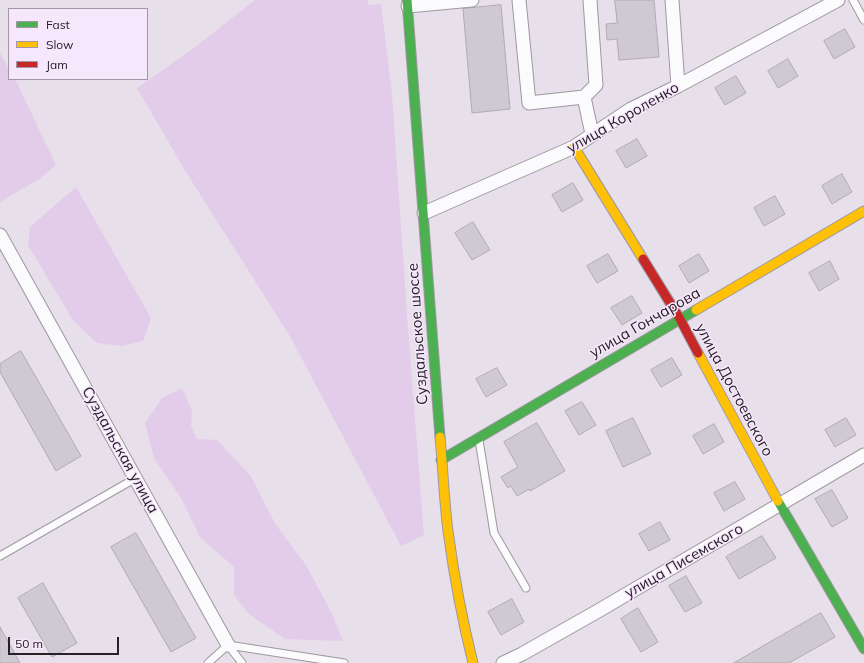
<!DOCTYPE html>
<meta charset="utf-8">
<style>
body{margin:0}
#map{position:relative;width:864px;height:663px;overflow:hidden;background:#e7dfea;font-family:Mulish,sans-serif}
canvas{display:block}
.legend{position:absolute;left:8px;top:8px;width:140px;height:72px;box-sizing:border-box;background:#f7e7fc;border:1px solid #a397a7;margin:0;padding:5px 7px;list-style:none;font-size:12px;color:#262028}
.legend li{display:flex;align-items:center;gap:8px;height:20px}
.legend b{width:20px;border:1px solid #a397a7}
.scale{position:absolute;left:8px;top:637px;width:111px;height:18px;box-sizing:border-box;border:2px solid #262028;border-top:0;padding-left:5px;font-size:12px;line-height:14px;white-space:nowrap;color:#262028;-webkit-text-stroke:3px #f7e7fc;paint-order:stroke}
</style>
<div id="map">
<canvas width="864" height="663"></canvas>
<ul class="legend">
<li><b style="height:5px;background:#4caf50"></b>Fast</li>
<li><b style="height:5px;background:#ffc107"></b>Slow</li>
<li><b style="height:5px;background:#c62828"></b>Jam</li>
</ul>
<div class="scale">50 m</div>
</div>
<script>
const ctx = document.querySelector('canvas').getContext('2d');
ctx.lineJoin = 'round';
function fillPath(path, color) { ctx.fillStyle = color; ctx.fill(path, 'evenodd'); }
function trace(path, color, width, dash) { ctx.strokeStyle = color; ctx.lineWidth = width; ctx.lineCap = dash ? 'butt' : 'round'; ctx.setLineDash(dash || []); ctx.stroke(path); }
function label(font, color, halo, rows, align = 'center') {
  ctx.font = font + ' Mulish,sans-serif'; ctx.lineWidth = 3; ctx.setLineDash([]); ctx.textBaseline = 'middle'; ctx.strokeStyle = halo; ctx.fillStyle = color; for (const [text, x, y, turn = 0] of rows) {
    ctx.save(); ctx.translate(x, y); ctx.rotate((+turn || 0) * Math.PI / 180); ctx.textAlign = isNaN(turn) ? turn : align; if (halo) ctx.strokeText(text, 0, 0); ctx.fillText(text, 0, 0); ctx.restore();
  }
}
const green = new Path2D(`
 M255,0H368V5L381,4L392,95L408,329L424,535L401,546L291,338L186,172L137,88L194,48Z
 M0,53L9,69V79H15L56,165L39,179L0,202Z
 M76,187L151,318L143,341L122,346L97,343L73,320L28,245L30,227Z
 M182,388L192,411L191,426L197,439L217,440L250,475L276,525L306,565L332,614L343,641L285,639L249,614L234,595V567L200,537L181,498L154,458L145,423L162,398Z`);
const building = new Path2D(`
 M615,0H654L659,57L619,60L617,39L607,40L606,24L617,23Z
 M501,5L510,109L472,113L463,9Z
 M845,29L855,47L834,59L824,41Z
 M788,59L798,76L778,88L768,71Z
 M736,76L746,93L725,105L715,88Z
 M637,139L647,156L626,168L616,151Z
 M842,174L852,192L832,204L822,186Z
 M573,183L583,200L562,212L552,195Z
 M775,196L785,214L764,226L754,208Z
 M473,222L490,250L472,260L455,233Z
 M608,254L618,271L597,283L587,266Z
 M699,254L709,271L689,283L679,266Z
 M830,261L839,279L819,291L809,273Z
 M632,296L642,313L622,325L611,308Z
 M21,351L81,456L56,471L0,372V364Z
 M672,358L682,375L661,387L651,370Z
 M497,368L507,385L486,397L476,379Z
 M582,402L596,425L579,435L565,411Z
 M633,418L651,454L623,467L606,431Z
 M846,418L856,435L835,447L825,430Z
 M537,423L565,471L530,491L529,489L517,496L511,486L508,488L501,477L518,467L504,442Z
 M714,424L724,442L703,454L693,436Z
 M735,482L745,499L724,511L714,493Z
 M832,490L848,518L832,527L815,499Z
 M660,522L670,540L649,551L639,534Z
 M136,533L196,638L171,652L111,547Z
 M762,536L776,558L739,579L726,557Z
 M686,576L702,603L685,612L669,586Z
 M43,583L77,643L52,657L18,598Z
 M512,599L524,622L501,635L488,612Z
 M638,608L658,642L641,652L621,619Z
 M821,613L835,637L789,663H734Z
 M0,627L20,663H0Z`);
const lane = new Path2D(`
 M853,0L864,20
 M479,440L494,533L526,588
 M0,556L136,478
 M228,645L242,663
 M208,663L228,645L344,663`);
const street = new Path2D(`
 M519,0L529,103L584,97L596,85L590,0
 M672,0L678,86
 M408,6L472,0
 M584,97L592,134
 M424,213L574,147L631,109L678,86L838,0
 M0,235L228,645
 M503,663L522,654L598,611L864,455`);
const fast = new Path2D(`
 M407,0L440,437
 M441,460L696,310
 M778,501L864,649`);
const slow = new Path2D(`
 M574,147L643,259
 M696,310L864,211
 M698,353L778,501
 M440,437C443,468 444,500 448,531C454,576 462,619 473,663`);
const jam = new Path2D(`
 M643,259L680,319L698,353`);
const streetNames = [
 ["улица Короленко",623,118,-30],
 ["улица Гончарова",645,323,-30],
 ["Суздальское шоссе",418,334,-94],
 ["улица Достоевского",734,390,62],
 ["Суздальская улица",120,450,61],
 ["улица Писемского",684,561,-30]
];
fillPath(green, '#e2cce9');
fillPath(building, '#cfc9d2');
trace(building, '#b1aab3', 1);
trace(lane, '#9e98a0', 9);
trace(street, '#9e98a0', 15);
trace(fast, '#9e98a0', 11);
trace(slow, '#9e98a0', 11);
trace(jam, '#9e98a0', 11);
trace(lane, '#fbfafc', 7);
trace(street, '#fbfafc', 13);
trace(fast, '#4caf50', 9);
trace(slow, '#ffc107', 9);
trace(jam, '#c62828', 9);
label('15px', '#262028', '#f7e7fc', streetNames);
</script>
